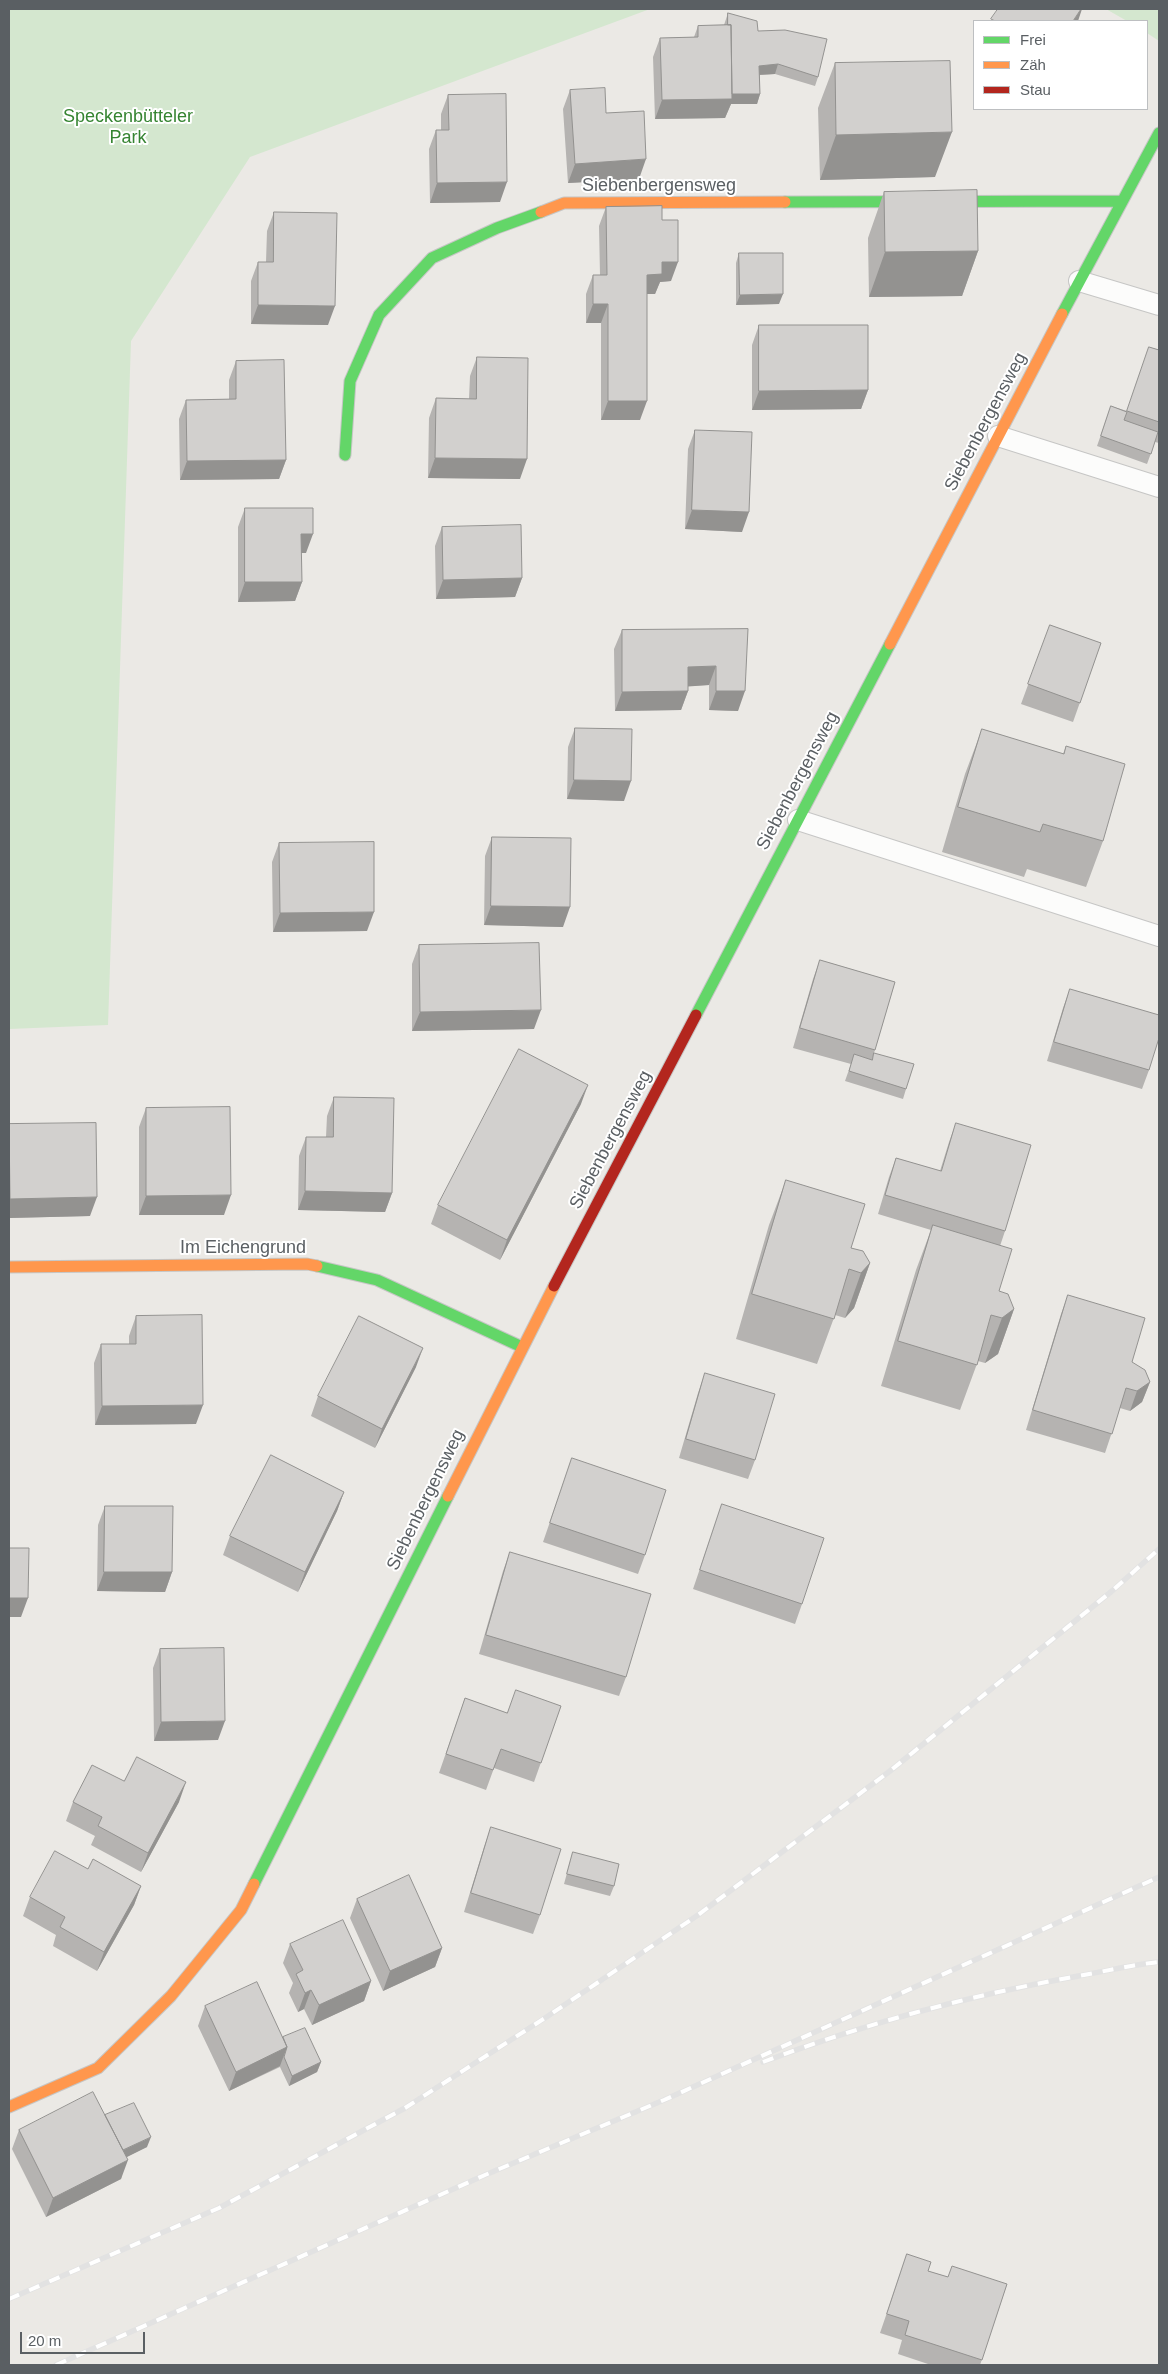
<!DOCTYPE html>
<meta charset="utf-8">
<style>
body{margin:0}
#map{position:relative;width:1168px;height:2374px;overflow:hidden;background:#ebe9e5;font-family:Arial,sans-serif}
canvas{display:block}
.frame{position:absolute;inset:0;border:10px solid #5a5f63;pointer-events:none}
.legend{position:absolute;left:973px;top:20px;width:175px;height:90px;box-sizing:border-box;background:#fff;border:1px solid #bdbfc1;margin:0;padding:6px 9px;list-style:none;font-size:15px;color:#5a5f63}
.legend li{display:flex;align-items:center;gap:10px;height:25px}
.legend b{width:25px;border:1px solid #bdbfc1}
.scale{position:absolute;left:20px;top:2332px;width:125px;height:22px;box-sizing:border-box;border:2px solid #5a5f63;border-top:0;padding-left:6px;font-size:15px;line-height:18px;white-space:nowrap;color:#5a5f63;-webkit-text-stroke:4px #fff;paint-order:stroke}
</style>
<div id="map">
<canvas width="1168" height="2374"></canvas>
<div class="frame"></div>
<ul class="legend">
<li><b style="height:6px;background:#63d668"></b>Frei</li>
<li><b style="height:6px;background:#ff974d"></b>Zäh</li>
<li><b style="height:6px;background:#b3261e"></b>Stau</li>
</ul>
<div class="scale">20 m</div>
</div>
<script>
const ctx = document.querySelector('canvas').getContext('2d');
ctx.lineJoin = 'round';
function fillPath(path, color) { ctx.fillStyle = color; ctx.fill(path, 'evenodd'); }
function trace(path, color, width, dash) { ctx.strokeStyle = color; ctx.lineWidth = width; ctx.lineCap = dash ? 'butt' : 'round'; ctx.setLineDash(dash || []); ctx.stroke(path); }
function label(font, color, halo, rows, align = 'center') {
  ctx.font = font + ' Arial,sans-serif'; ctx.lineWidth = 4; ctx.setLineDash([]); ctx.textBaseline = 'middle'; ctx.strokeStyle = halo; ctx.fillStyle = color; for (const [text, x, y, turn = 0] of rows) {
    ctx.save(); ctx.translate(x, y); ctx.rotate((+turn || 0) * Math.PI / 180); ctx.textAlign = isNaN(turn) ? turn : align; if (halo) ctx.strokeText(text, 0, 0); ctx.fillText(text, 0, 0); ctx.restore();
  }
}
const green = new Path2D(`
 M9,9H650L250,157L131,341L108,1025L9,1029Z
 M1106,9H1159V41L1147,33V21H1127Z`);
const lane = new Path2D(`
 M1079,281L1159,305
 M998,436L1159,487
 M798,820L1159,936`);
const fast = new Path2D(`
 M785,202L1121,201
 M1062,314L1159,133
 M345,455L350,381L379,315L432,258L497,228L541,212
 M696,1015L890,644
 M317,1266L377,1280L522,1347
 M254,1884L448,1496`);
const slow = new Path2D(`
 M541,212L564,203L785,202
 M890,644L1062,314
 M9,1267L307,1264L317,1266
 M448,1496L554,1286
 M9,2107L98,2068L171,1996L241,1910L254,1884`);
const jam = new Path2D(`
 M554,1286L696,1015`);
const rail = new Path2D(`
 M763,2062C864,2024 967,1996 1073,1977C1102,1972 1130,1965 1159,1962
 M9,2299L219,2208L405,2108L545,2018L698,1915L890,1771L1112,1591L1159,1549
 M56,2365L485,2175L664,2100L1159,1877`);
const wall = new Path2D(`
 M728,13L758,31L818,77L815,86L775,74L760,75V94L757,104H731L725,118L655,119L653,57L660,38L694,37L698,26L724,25Z
 M835,63L935,177L820,180L818,108Z
 M570,90L606,113L639,179L568,183L563,109Z
 M448,95L500,202L430,203L429,149L436,130H441V114Z
 M884,192L978,251L962,296L869,297L868,238Z
 M606,207L662,220L671,281L660,282L655,294H647L640,420H601V323H586V294L593,275H600L599,226Z
 M274,212L328,325L251,324V281L258,262H266L267,231Z
 M739,253L779,304L736,305V263Z
 M759,325L868,390L861,409L752,410V345Z
 M1149,347L1159,350V443L1155,442L1147,464L1097,446L1111,406L1127,411Z
 M477,357L520,479L428,478L429,418L436,398L469,399L470,376Z
 M236,361L286,460L279,479L180,480L179,419L186,400L229,399V380Z
 M695,430L742,532L685,529L688,449Z
 M245,508L306,553H301L302,582L295,601L238,602V527Z
 M442,527L522,578L515,597L436,599L435,546Z
 M1050,625L1101,643L1073,722L1021,704Z
 M748,629L738,711L709,710V685L688,686V691L681,710L615,711L614,649L622,630Z
 M575,728L624,801L567,799L568,747Z
 M982,729L1063,754L1066,746L1103,841L1086,887L1027,869L1024,877L942,852L965,774Z
 M492,837L563,927L484,925L485,856Z
 M279,843L367,931L273,932L272,862Z
 M419,945L534,1029L412,1031V964Z
 M820,960L895,982L874,1053L906,1089L903,1099L845,1081L851,1064L793,1048L813,979Z
 M1070,989L1149,1070L1142,1089L1047,1061L1063,1008Z
 M334,1097L392,1193L385,1212L298,1210L299,1156L306,1137H326L327,1116Z
 M581,1104L500,1260L431,1224L438,1205Z
 M146,1108L224,1215H139V1127Z
 M956,1123L1005,1231L1000,1246L999,1291L1014,1309L998,1354L985,1363L978,1361L960,1410L881,1386L916,1270L931,1230L878,1214L889,1177L896,1158L940,1171L949,1142Z
 M9,1124L90,1216L9,1218Z
 M786,1180L851,1248L870,1263L854,1308L845,1318L835,1315L817,1364L736,1339L769,1225Z
 M1068,1295L1132,1362L1150,1382L1142,1402L1130,1411L1120,1408L1105,1453L1026,1430L1061,1314Z
 M136,1316L196,1424L95,1425L94,1363L101,1344H129V1336Z
 M416,1367L375,1448L311,1416L318,1396Z
 M705,1373L755,1460L748,1479L679,1458L698,1393Z
 M572,1458L645,1555L638,1574L543,1542Z
 M344,1492L337,1511L298,1592L223,1555L230,1536Z
 M722,1504L802,1604L795,1624L693,1589Z
 M105,1506L172,1572L165,1592L97,1591L98,1525Z
 M510,1552L626,1677L619,1696L479,1654L503,1571Z
 M160,1649L218,1740L154,1741L153,1668Z
 M465,1698L507,1713L561,1706L534,1782L494,1768L486,1790L439,1773Z
 M124,1781L179,1802L141,1872L91,1845L95,1836L66,1821L73,1802Z
 M491,1827L540,1915L533,1934L464,1912L484,1847Z
 M573,1852L614,1886L610,1896L564,1884L570,1862Z
 M88,1869L141,1886L134,1905L97,1971L53,1946L56,1935L23,1916L30,1897Z
 M357,1899L442,1948L435,1967L383,1991L350,1918Z
 M290,1944L371,1981L364,2001L312,2025L304,2009L298,2012L289,1993L293,1983L283,1963Z
 M205,2006L283,2037L321,2062L317,2072L289,2086L280,2067L229,2091L198,2026Z
 M105,2115L147,2147L126,2157L121,2179L46,2217L12,2149L19,2130Z
 M907,2254L928,2271L948,2277L1007,2284L980,2365H931L898,2354L902,2340L880,2333Z`);
const shadedWall = new Path2D(`
 M1081,9H1082L1078,21H1073Z
 M778,64L775,74L756,75L759,66Z
 M728,94H760L757,104H731L725,118L655,119L662,100Z
 M952,132L935,177L820,180L836,135Z
 M646,159L639,179L568,183L575,164Z
 M507,182L500,202L430,203L437,183Z
 M978,251L962,296L869,297L885,252Z
 M662,262H678L671,281L660,282L655,294H640L647,275Z
 M783,294L779,304L736,305L740,295Z
 M593,304H608L601,323H586Z
 M258,305L335,306L328,325L251,324Z
 M868,390L861,409L752,410L759,391Z
 M608,401H647L640,420H601Z
 M435,458L527,459L520,479L428,478Z
 M286,460L279,479L180,480L187,461Z
 M692,510L749,512L742,532L685,529Z
 M301,534H313L306,553H294Z
 M522,578L515,597L436,599L443,580Z
 M245,582H302L295,601L238,602Z
 M716,666L709,685L681,687L688,667Z
 M688,691L681,710L615,711L622,692Z
 M716,691H745L738,711L709,710Z
 M574,780L631,781L624,801L567,799Z
 M491,906L570,907L563,927L484,925Z
 M374,912L367,931L273,932L280,913Z
 M541,1010L534,1029L412,1031L420,1012Z
 M588,1085L581,1104L500,1260L507,1240Z
 M305,1191L392,1193L385,1212L298,1210Z
 M231,1195L224,1215H139L146,1196Z
 M97,1197L90,1216L9,1218V1202L10,1199Z
 M870,1263L854,1308L845,1318L861,1273Z
 M1014,1309L998,1354L985,1363L1002,1318Z
 M423,1348L416,1367L375,1448L382,1429Z
 M1150,1382L1142,1402L1130,1411L1137,1391Z
 M203,1405L196,1424L95,1425L102,1406Z
 M344,1492L337,1511L298,1592L305,1572Z
 M104,1572H172L165,1592L97,1591Z
 M9,1598H28L21,1617H9Z
 M225,1721L218,1740L154,1741L161,1722Z
 M186,1782L179,1802L141,1872L148,1853Z
 M141,1886L134,1905L97,1971L104,1952Z
 M442,1948L435,1967L383,1991L390,1971Z
 M371,1981L364,2001L312,2025L319,2005Z
 M311,1990L304,2009L298,2012L305,1993Z
 M287,2047L280,2066L229,2091L236,2072Z
 M321,2062L317,2072L289,2086L292,2076Z
 M151,2137L147,2147L113,2164L116,2154Z
 M128,2160L121,2179L46,2217L53,2198Z`);
const building = new Path2D(`
 M998,9H1081L1073,21H995L991,19Z
 M728,13L757,21L758,31L785,30L827,39L818,77L778,64L759,66L760,94H732L731,25H728Z
 M731,25L732,99L662,100L660,38L698,37V26Z
 M950,61L952,132L836,135L835,63Z
 M605,88L606,113L644,111L646,159L575,164L570,90Z
 M506,94L507,182L437,183L436,130H449L448,95Z
 M977,190L978,251L885,252L884,192Z
 M662,206V220H678V262H662V274L647,275V401H608V304H593V275H607L606,207Z
 M274,212L337,213L335,306L258,305V262H273Z
 M739,253H783V294L740,295Z
 M759,325H868V390L759,391Z
 M1149,347L1159,350V422L1127,411Z
 M477,357L528,358L527,459L435,458L436,398L476,399Z
 M284,360L286,460L187,461L186,400L236,399V361Z
 M1111,406L1127,412L1124,420L1158,432L1151,454L1101,436Z
 M695,430L752,432L749,512L692,510Z
 M245,508H313V534H301L302,582H245Z
 M521,525L522,578L443,580L442,527Z
 M1050,625L1101,643L1080,703L1028,684Z
 M748,629L745,691H716V666L688,667V691L622,692V630Z
 M575,728L632,729L631,781L574,780Z
 M982,729L1064,754L1066,746L1125,764L1103,841L1043,824L1040,832L958,807Z
 M492,837L571,838L570,907L491,906Z
 M374,842V912L280,913L279,843Z
 M539,943L541,1010L420,1012L419,945Z
 M820,960L895,982L875,1050L800,1028Z
 M1070,989L1159,1015V1038L1149,1070L1054,1042Z
 M519,1049L588,1085L507,1240L438,1205Z
 M874,1053L914,1064L906,1089L849,1071L854,1054L872,1060Z
 M334,1097L394,1098L392,1193L305,1191L306,1137H333Z
 M230,1107L231,1195L146,1196V1108Z
 M96,1123L97,1197L10,1199L9,1124Z
 M956,1123L1031,1145L1005,1231L885,1195L896,1158L941,1171Z
 M786,1180L865,1204L851,1248L863,1251L870,1263L861,1273L849,1269L834,1319L752,1294Z
 M933,1225L1012,1249L999,1291L1008,1294L1014,1309L1002,1318L991,1315L977,1365L898,1341Z
 M1068,1295L1145,1318L1132,1362L1145,1370L1150,1382L1137,1391L1126,1388L1112,1434L1033,1410Z
 M202,1315L203,1405L102,1406L101,1344H136V1316Z
 M359,1316L423,1348L382,1429L318,1396Z
 M705,1373L775,1394L755,1460L686,1439Z
 M271,1455L344,1492L305,1572L230,1536Z
 M572,1458L666,1490L645,1555L550,1523Z
 M722,1504L824,1538L802,1604L700,1570Z
 M105,1506H173L172,1572H104Z
 M9,1548H29L28,1598H9Z
 M510,1552L651,1594L626,1677L486,1635Z
 M224,1648L225,1721L161,1722L160,1649Z
 M516,1690L561,1706L541,1763L501,1749L493,1770L446,1754L465,1698L507,1713Z
 M137,1757L186,1782L148,1853L98,1826L102,1817L73,1802L92,1765L124,1781Z
 M491,1827L561,1849L540,1915L471,1893Z
 M55,1851L88,1869L93,1859L141,1886L104,1952L60,1927L65,1917L30,1897Z
 M573,1852L619,1864L614,1886L567,1874Z
 M409,1875L442,1948L390,1971L357,1899Z
 M343,1920L371,1981L319,2005L311,1990L305,1993L296,1974L303,1970L290,1944Z
 M257,1982L287,2047L236,2072L205,2006Z
 M305,2028L321,2062L292,2076L284,2057L287,2047L283,2037Z
 M93,2092L128,2160L53,2198L19,2130Z
 M134,2103L151,2137L123,2150L105,2115Z
 M907,2254L931,2262L928,2271L948,2277L952,2266L1007,2284L982,2360L905,2335L909,2321L887,2314Z`);
const parkNames = [
 ["Speckenbütteler",128,117],
 ["Park",128,138]
];
const streetNames = [
 ["Siebenbergensweg",659,186],
 ["Siebenbergensweg",986,422,-62],
 ["Siebenbergensweg",798,781,-62],
 ["Siebenbergensweg",611,1140,-62],
 ["Im Eichengrund",243,1248],
 ["Siebenbergensweg",426,1500,-64]
];
fillPath(green, '#d4e7cf');
trace(lane, '#c6c6c5', 22);
trace(fast, '#c6c6c5', 13);
trace(slow, '#c6c6c5', 13);
trace(jam, '#c6c6c5', 13);
trace(lane, '#fcfcfb', 20);
trace(fast, '#63d668', 11);
trace(slow, '#ff974d', 11);
trace(jam, '#b3261e', 11);
trace(rail, '#e2e2e2', 5.5);
trace(rail, '#fff', 4, [11]);
fillPath(wall, '#b5b3b1');
fillPath(shadedWall, '#939290');
fillPath(building, '#d2d0ce');
trace(building, '#939290', 1);
label('18px', '#358431', '#fff', parkNames);
label('18px', '#5a5f63', '#fff', streetNames);
</script>
